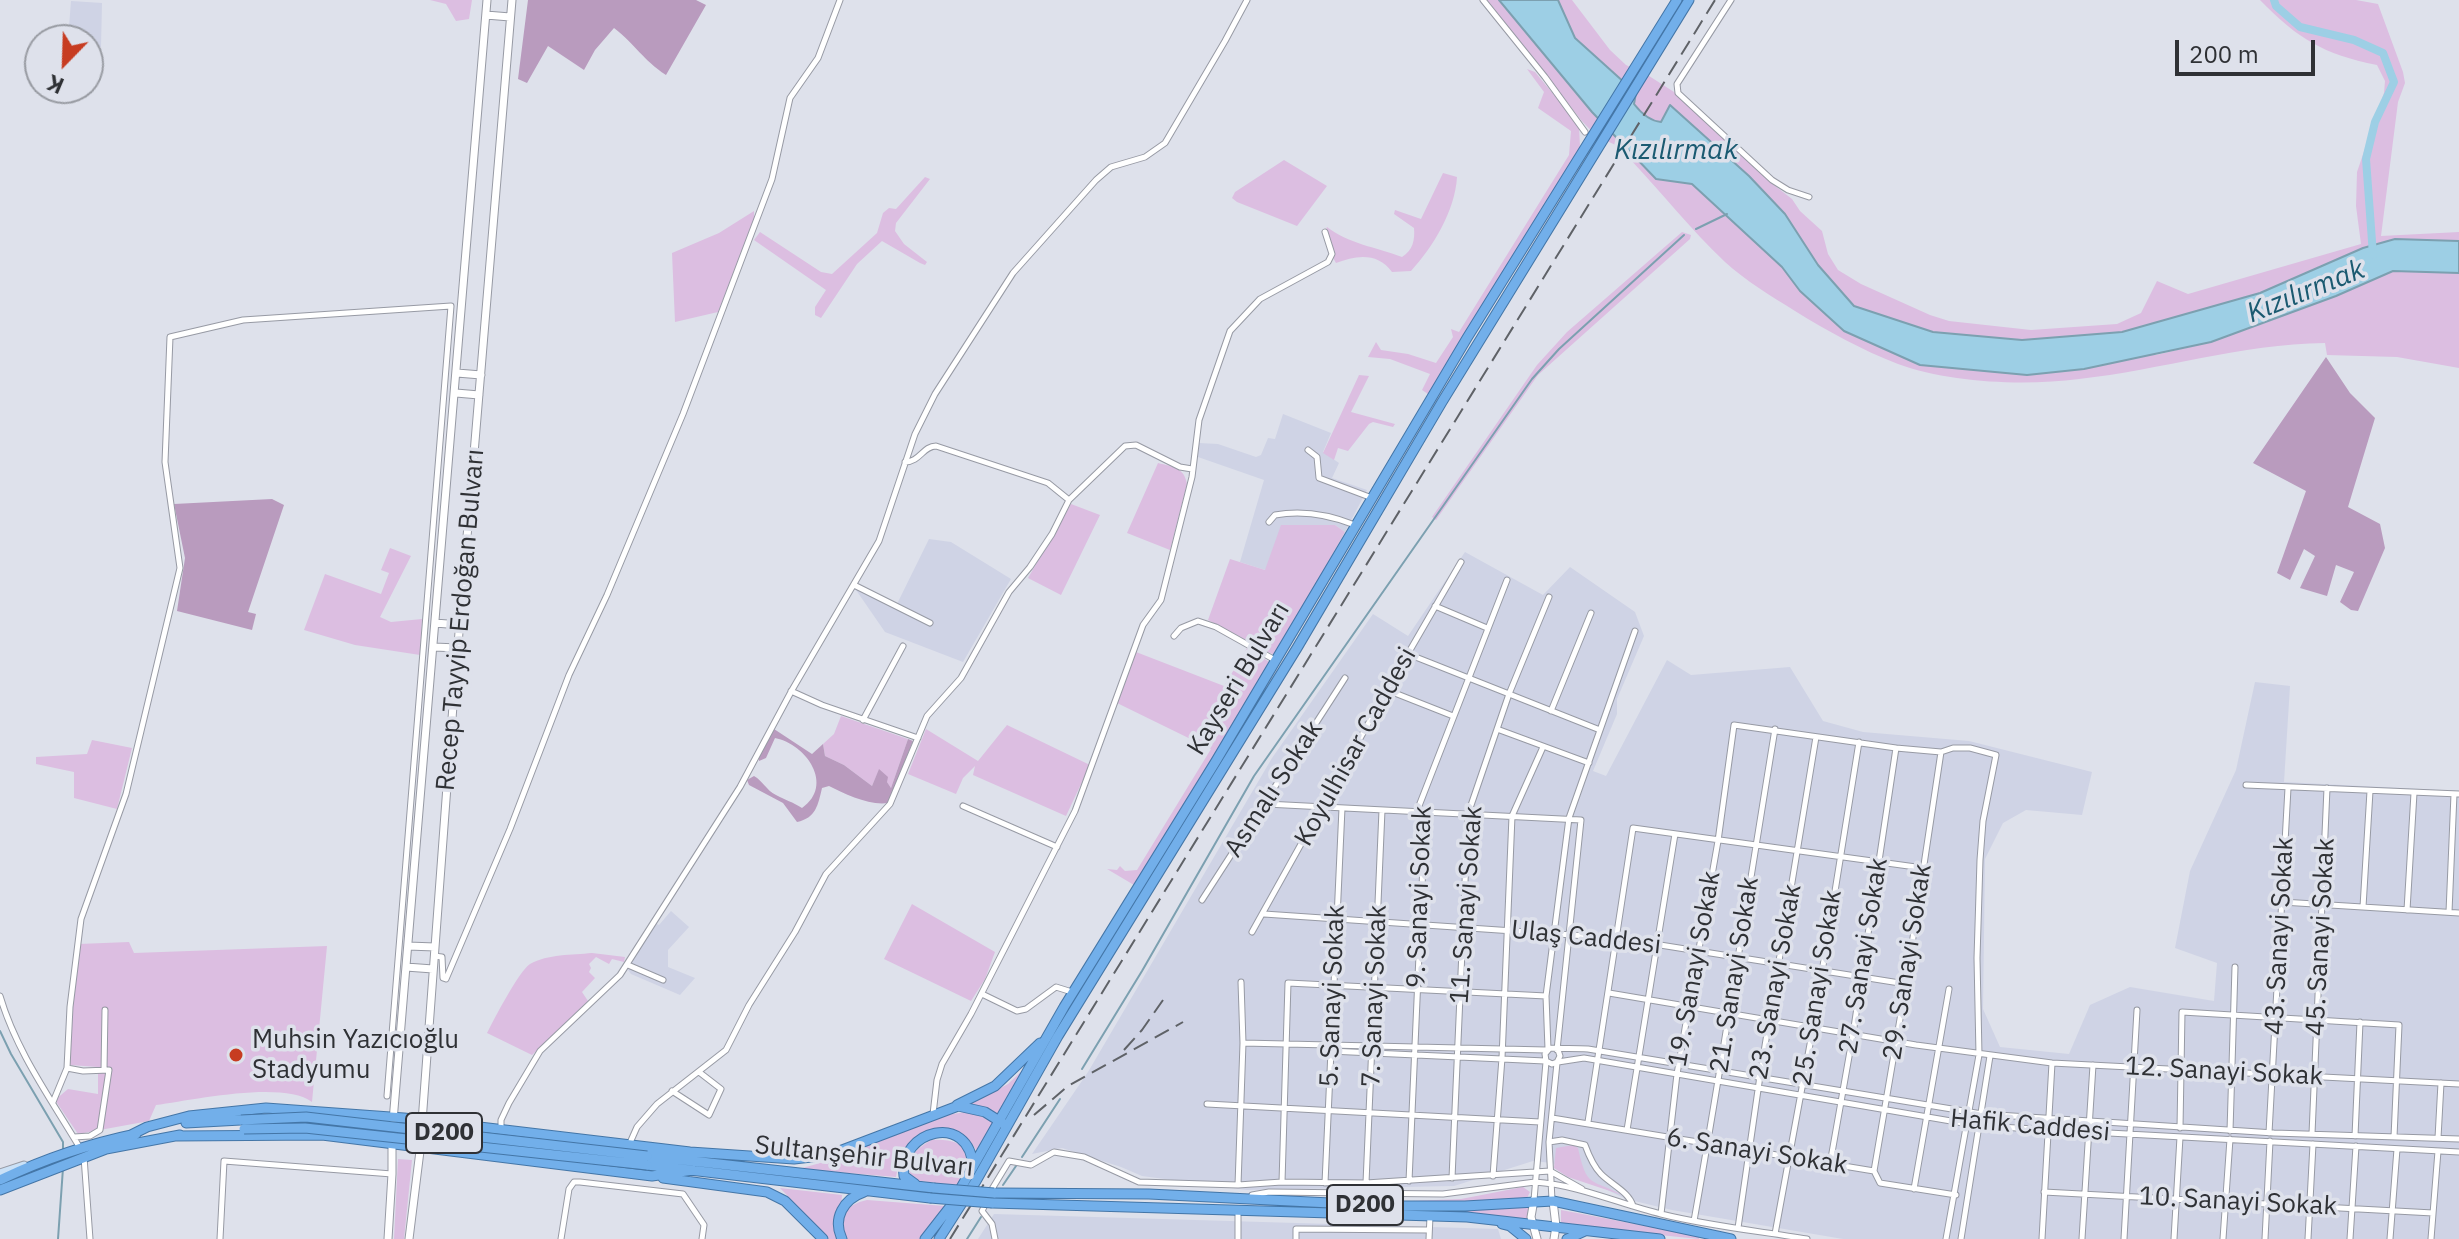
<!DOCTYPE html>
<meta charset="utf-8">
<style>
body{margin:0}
#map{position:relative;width:2459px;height:1239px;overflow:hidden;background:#dee1eb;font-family:"IBM Plex Sans",sans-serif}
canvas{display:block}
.north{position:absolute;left:24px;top:24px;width:80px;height:80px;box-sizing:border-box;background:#dee1eb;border:2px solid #989ba2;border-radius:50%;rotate:203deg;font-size:22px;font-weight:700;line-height:32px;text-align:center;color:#2f3135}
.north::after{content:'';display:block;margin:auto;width:28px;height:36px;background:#c73c21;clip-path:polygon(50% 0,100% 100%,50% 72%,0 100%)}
.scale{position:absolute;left:2175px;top:40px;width:140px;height:36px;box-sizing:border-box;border:4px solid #2f3135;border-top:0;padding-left:10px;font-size:24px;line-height:28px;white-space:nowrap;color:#2f3135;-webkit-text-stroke:6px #dee1eb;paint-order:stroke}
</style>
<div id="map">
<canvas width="2459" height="1239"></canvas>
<div class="north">K</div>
<div class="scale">200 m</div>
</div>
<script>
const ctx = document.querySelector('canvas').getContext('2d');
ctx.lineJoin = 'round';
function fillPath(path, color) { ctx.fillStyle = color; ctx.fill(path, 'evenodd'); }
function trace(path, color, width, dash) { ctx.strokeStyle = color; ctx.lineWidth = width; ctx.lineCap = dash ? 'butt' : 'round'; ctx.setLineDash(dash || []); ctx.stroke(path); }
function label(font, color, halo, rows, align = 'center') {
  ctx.font = font + ' "IBM Plex Sans",sans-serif'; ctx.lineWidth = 7; ctx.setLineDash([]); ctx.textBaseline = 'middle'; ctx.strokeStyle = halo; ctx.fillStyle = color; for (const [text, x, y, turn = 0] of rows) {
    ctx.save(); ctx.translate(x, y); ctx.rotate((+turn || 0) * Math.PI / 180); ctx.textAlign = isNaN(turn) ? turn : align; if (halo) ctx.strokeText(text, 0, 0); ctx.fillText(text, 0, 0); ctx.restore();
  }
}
const built = new Path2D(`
 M71,1L102,3L101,47L88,49V40H68Z
 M1283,414L1331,433L1323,452L1339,463L1332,478L1367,490L1345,532L1335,525L1265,570L1240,562L1264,480L1198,457L1199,443L1218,444L1256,457L1261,455L1268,438L1275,439Z
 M929,539L951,542L1011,579L963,662L885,632L856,590L859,584L897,604Z
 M1465,552L1543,595L1570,567L1635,612L1644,636L1617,699V714L1593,771L1606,776L1667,660L1691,675L1790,667L1823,721L1863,732L1969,741L2092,772L2082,815L2026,810L2003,823L1985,859L1983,1009L2000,1047L2069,1054L2090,1005L2130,987L2214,1001L2217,963L2175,948L2190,871L2236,770L2255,682L2290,686L2284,782L2459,791V1239H1843L1672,1210L1626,1199L1552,1163L1533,1161L1454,1186L1247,1190L1142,1176L1121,1167L1062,1148L1032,1154L1088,1072L1272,758L1373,614L1408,636Z
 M671,911L689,927L668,950V967L695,978L680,995L631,974L628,970L654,923L659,925Z
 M994,1214L1498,1229L1501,1239H978Z`);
const green = new Path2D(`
 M430,0H472L469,19L456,21L446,4Z
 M1487,0H1499L1592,112L1656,179L1692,183L1782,267L1800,291L1844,331L2156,355L2211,342L2270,321L2393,271L2459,273V368L2397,357L2327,355L2325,343C2240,344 2162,370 2079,379C2025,386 1949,383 1898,364C1862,350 1827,331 1795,311C1771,296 1746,281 1725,262C1691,230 1662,193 1630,159C1621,143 1610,145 1597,135C1591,131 1586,125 1581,120Z
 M1558,0H1572L1610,50L1626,65L1646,74L1674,92L1770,182L1792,199L1800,211L1822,231L1828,254L1838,270L1861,284L1930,315L1949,321L2031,330L2117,324L2141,313L2157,281L2188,294L2361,244L2356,206L2357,172L2384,93L2385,81L2377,65C2323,54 2298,39 2260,0H2356L2378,4L2403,72L2405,83L2398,102L2381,236L2459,232V241L2395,239L2363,248L2260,293L2122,332L2022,340L1933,332L1854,306L1818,265L1785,214L1749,176L1670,105L1661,122C1650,122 1641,113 1634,104L1636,93L1575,38Z
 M1527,69L1535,72L1579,125L1580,147L1534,226L1428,394L1422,390L1430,374L1390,359L1368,357L1376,342L1381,350L1408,354L1436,363L1453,337L1451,329L1459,332L1569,155L1571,131L1538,108L1544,92Z
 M1284,160L1327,186L1297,226L1237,202L1232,198L1235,192Z
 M1443,173L1457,177C1455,211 1433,247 1411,271L1392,272C1378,252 1356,255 1336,263C1330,251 1321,240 1327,227C1349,244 1376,247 1402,257C1413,250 1415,240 1414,228L1394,214L1395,210L1421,219Z
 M925,177L930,179L896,223L895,231L904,244L927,262L925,265L920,263L882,241L857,264L821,318L815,315V307L826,290L754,240L760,232L821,272L832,274L877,233L883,213L889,208L896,209Z
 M754,211V221L718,312L675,322L672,253L719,233Z
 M1682,232L1691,235L1690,239L1538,375L1436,520L1432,517L1537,365L1567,332Z
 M1359,375L1369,376L1351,412L1395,424L1393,427L1373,422L1369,424L1348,451L1338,448L1334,460L1323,453Z
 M1158,463C1173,467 1184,467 1187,484L1170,550L1127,533Z
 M1071,504L1100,515L1061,595L1028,578Z
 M1281,525H1335L1345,532L1276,656L1208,620L1230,559L1265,570Z
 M390,548L411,556L380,617L391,622L422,619L420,655L355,645L304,630L325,574L381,594L389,573L381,570Z
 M1247,648L1271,663L1134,885L1107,869L1117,870L1120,866L1125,871L1137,870L1211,749L1117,703L1136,652L1224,686Z
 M841,716L908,739L891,788L879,770L872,786L844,765L825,756L823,744L834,734Z
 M1007,725L1090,765L1066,816L973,775L975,766L963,778L956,794L908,774L926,729L978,761Z
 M92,740L132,748L117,809L74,798V772L36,764V757L87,754Z
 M912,904L995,952L985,979L971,1001L884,959Z
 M129,942L134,953L327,946L312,1102C284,1080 192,1100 156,1105L149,1121L78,1134L55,1100L68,1089L98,1094V1067L70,1065L69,1039L79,944Z
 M592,953L625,957L624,962L612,959L609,964L596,957L589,964L591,968L589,972L595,978L582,992L588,1001L532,1055L487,1033C494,1019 519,971 530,964C548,954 572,955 592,953Z
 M1028,1065L999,1116L971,1104L1008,1084Z
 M966,1112L983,1117L994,1123L978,1154C966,1125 924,1122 906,1148C900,1156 898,1167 896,1177L799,1169L827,1161L946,1115Z
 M931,1140C969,1138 973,1154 958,1186L913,1180C902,1160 915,1150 931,1140Z
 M1573,1145L1578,1148C1587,1189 1591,1178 1622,1195L1568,1177L1554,1168L1556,1148Z
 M398,1159L412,1160L404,1239H394Z
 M1523,1187L1530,1192L1526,1200L1411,1204V1201L1461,1199Z
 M780,1188L842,1195L838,1239H829Z
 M867,1200L945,1206L920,1239H847C834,1220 846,1204 867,1200Z
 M1528,1207L1527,1222L1378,1212L1377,1209Z
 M1561,1210L1699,1236V1239L1561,1225Z`);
const forest = new Path2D(`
 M528,0H696L706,5L666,75C643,60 635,44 614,28L595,50L584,70L548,46L527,83L518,79Z
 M2326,357L2350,393L2375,418L2348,507L2380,524L2385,548L2358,611L2351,610L2340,602L2354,572L2336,565L2327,596L2300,588L2315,556L2304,549L2290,580L2277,573L2306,491L2253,463Z
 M272,499L284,505L248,612L256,614L252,630L177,611L185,558L174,504Z
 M774,729L812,754L823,744L825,756L844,765L872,786L879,769L888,777L887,782L891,788L908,739L913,741L888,803C870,806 845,794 829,786L822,788C818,805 816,818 797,822L783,803L749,785L747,780L754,776C763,781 766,790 776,795C785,800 793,802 802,808C835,785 806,744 775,738L766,758L759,761V756Z`);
const water = new Path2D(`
 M1499,0H1558L1575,38L1636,93L1634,104C1641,113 1650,121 1661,122L1670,105L1749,176L1785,214L1818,265L1854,306L1933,332L2022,340L2122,332L2260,293L2363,248L2395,239L2459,241V273L2393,271L2336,296L2211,342L2084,369L2027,375L1920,365L1844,331L1800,291L1782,267L1692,184L1656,179L1592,112Z`);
const stream = new Path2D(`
 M1696,229L1727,214
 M0,1031L11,1054L63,1142V1150
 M1082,1069L1142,971L1254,776L1532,379L1559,349L1684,235
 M1022,1157L1060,1099
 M1003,1185L1016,1166
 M58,1239L63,1168
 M967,1239L981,1217`);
const river = new Path2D(`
 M2274,0L2276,6L2300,27L2354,40L2383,53L2394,82L2375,122L2366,159L2373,255`);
const minor = new Path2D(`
 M1483,0L1545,77L1585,132
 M1731,0L1677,84L1678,93L1772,180L1788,190L1809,197
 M1308,450L1317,457L1319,478L1372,498
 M905,462C920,462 923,446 936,446L1048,483L1069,500
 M1269,522L1275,515C1302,510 1330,515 1355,525
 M854,585L930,623
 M1435,606L1487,628
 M1174,636L1181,628L1198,621L1216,627L1275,660
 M1408,654L1600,730
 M1387,690L1453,716
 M791,691L822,705L918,738
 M1551,711L1591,613
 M863,720L903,646
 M1497,729L1589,763
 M2246,785L2459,794
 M1266,804L1581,820L1557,1050
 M963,806L1057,847
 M1202,900L1345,678
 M2282,902L2459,913
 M2363,907L2370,791
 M2407,910L2414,793
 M2449,912L2454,794
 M1264,914L1616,938L1906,984
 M1252,932L1387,690L1461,562
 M434,956L442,957L443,978L446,979L510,829L569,675L607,595L683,414L772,179L790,98L818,58L840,0
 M628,965L663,980
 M1609,993L1916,1045L2052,1063L2459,1084
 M982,994L1017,1011L1026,1009L1056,987L1072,992
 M0,996C16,1051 51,1099 80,1148
 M1243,1043L1546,1050
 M1548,1049L1546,996L1569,818L1635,631
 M1558,1050L1560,1056L1557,1062L1552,1064L1546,1061L1545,1054L1550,1048C1562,1049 1574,1048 1588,1049L1982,1114L2274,1133L2459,1139
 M1330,1051L1545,1061
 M1558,1062L1584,1058L1980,1126L2459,1152
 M67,1068L83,1071L109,1070L100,1130L90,1136L74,1137
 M104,1070L105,1010
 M672,1091L709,1115L721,1089L699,1072
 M53,1102L67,1068L70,1007L81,919L126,794L180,568L165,462L170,337L243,320L451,306L387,1096
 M1207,1104L1540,1122
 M933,1114L937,1080L942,1064L971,1014L1075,811L1143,625L1161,600L1192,477L1199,420L1230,331L1260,299L1328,262L1332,254L1325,232
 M1552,1118L1874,1171L1880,1183L1956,1195
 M1588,1122L1633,828L1923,868
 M2180,1128L2182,1012L2399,1025L2394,1137
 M501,1130V1120L509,1103L540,1051L620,975L740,787L792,690L879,541L915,434L935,394L1013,273L1096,180L1111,167L1145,157L1165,143L1225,41L1247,0
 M1627,1130L1675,834
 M2230,1131L2235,967
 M2269,1133L2288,788
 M2312,1134L2327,788
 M2355,1136L2360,1022
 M2438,1138L2441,1083
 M1549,1142L1562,1140L1585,1145C1589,1156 1593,1166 1601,1174C1612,1185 1629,1192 1633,1206
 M629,1145L637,1127L657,1104L726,1050L749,1005L795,932L826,874L890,804L927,716L961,678L1009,592L1030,567L1052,534L1069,500L1125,446L1136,445L1180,467L1192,469
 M84,1157L90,1239
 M1830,1164L1853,1034L1896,748
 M1874,1171L1906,984L1941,752
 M1493,1176L1502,1058L1512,816L1543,747
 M1452,1178L1468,814L1509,694L1549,597
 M1409,1181L1425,819L1417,811L1507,580
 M1282,1182L1288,983L1546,996
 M1325,1183L1342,808
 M1366,1183L1382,810
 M1238,1185L1243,1043L1241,982
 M1914,1189L1949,989
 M2044,1192L2433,1213
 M989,1194L1009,1161L1031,1165L1054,1152L1084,1157L1139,1182L1238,1185L1282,1182L1366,1183L1550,1171L1582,1189
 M1252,1195L1269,1192L1443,1194L1535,1182C1579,1185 1619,1204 1661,1214C1709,1226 1759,1231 1807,1239
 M1534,1200L1546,1062
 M1552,1200L1549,1142L1557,1063
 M986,1203L982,1211L992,1224L995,1239
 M1661,1214L1677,1074L1718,841L1734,725L1896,748L1941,752L1953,748H1970L1996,755L1983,821L1980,860L1977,958L1979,1055L1946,1239
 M1694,1221C1723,1058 1748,893 1775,729
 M1738,1228L1760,1076L1816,737
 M1775,1234L1813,1028L1859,742
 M220,1239L224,1161L392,1174
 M561,1239L569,1189L574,1182H580L683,1194L704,1225L702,1239
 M1238,1239V1209
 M1296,1239V1229L1429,1230
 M1429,1239L1430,1216
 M1961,1239L1990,1056
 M2042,1239L2052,1063
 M2082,1239L2093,1065
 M2124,1239L2137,1010
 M2174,1239L2180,1137
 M2223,1239L2230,1139
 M2265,1239L2270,1141
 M2308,1239L2313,1144
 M2350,1239L2356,1146
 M2390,1239L2397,1149
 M2431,1239L2438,1151`);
const tertiary = new Path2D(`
 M486,15L510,17
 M457,373L481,375
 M456,393L479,395
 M435,623L460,625
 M434,647L458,648
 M408,946L435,947
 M406,967L433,969
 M393,1121L487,0
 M422,1122L454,692L512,0
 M1534,1200L1531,1217L1537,1239
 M1553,1201L1556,1226L1554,1239
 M388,1239L392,1174V1141
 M409,1239L421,1143`);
const secondary = new Path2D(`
 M0,1173L24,1165`);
const trunk = new Path2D(`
 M957,1105L995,1086L1040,1043
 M186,1123L241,1120
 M131,1135L147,1127L189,1116L266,1108L404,1118L690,1152L794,1159L829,1155L958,1106L985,1112L1004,1124
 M174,1136L322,1135L652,1176L693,1170
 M647,1156L934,1188
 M647,1165L930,1198
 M663,1178L767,1192L785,1201L823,1239
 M0,1180C44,1159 88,1144 136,1134
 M915,1184L904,1176C898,1130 970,1111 973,1167
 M0,1190L106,1149L180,1135
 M994,1193L1149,1194L1391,1206H1465L1553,1201L1731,1239
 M992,1203L1467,1217L1660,1239
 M1502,1224L1510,1226L1526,1239
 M842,1239C832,1218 844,1199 864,1192
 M925,1239L950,1207L1064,1007L1216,761L1467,338L1677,0
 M939,1239L976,1181L1058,1036L1297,648L1442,402L1689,0
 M1567,1239L1585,1231`);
const rail = new Path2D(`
 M1124,1050L1142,1030L1163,1000
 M1034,1115L1068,1086L1183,1022
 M950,1239L1715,0`);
const trunkBridge = new Path2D(`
 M241,1120L306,1117L647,1156
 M244,1129L305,1128L647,1165
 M934,1188L994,1193
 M930,1198L992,1203`);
const markers = [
 [236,1055,8,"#c73c21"]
];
const shields = [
 [444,1133,76],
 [1365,1205,76]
];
const shieldNames = [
 ["D200",444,1133],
 ["D200",1365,1205]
];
const streetNames = [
 ["Recep Tayyip Erdoğan Bulvarı",461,620,-85],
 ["Kayseri Bulvarı",1239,679,-59],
 ["Koyulhisar Caddesi",1356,747,-61],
 ["Asmalı Sokak",1274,789,-57],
 ["9. Sanayi Sokak",1420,897,-88],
 ["11. Sanayi Sokak",1467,905,-86],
 ["43. Sanayi Sokak",2280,936,-87],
 ["45. Sanayi Sokak",2321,937,-87],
 ["Ulaş Caddesi",1586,938,6],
 ["27. Sanayi Sokak",1864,956,-81],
 ["29. Sanayi Sokak",1908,962,-81],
 ["19. Sanayi Sokak",1695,969,-80],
 ["21. Sanayi Sokak",1735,975,-81],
 ["23. Sanayi Sokak",1776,982,-80],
 ["25. Sanayi Sokak",1818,988,-81],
 ["5. Sanayi Sokak",1333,996,-88],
 ["7. Sanayi Sokak",1375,996,-88],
 ["12. Sanayi Sokak",2224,1072,3],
 ["Hafik Caddesi",2030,1126,5],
 ["6. Sanayi Sokak",1757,1152,9],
 ["Sultanşehir Bulvarı",864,1157,6],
 ["10. Sanayi Sokak",2238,1202,3]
];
const poiNames = [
 ["Muhsin Yazıcıoğlu",252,1040],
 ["Stadyumu",252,1070]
];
const waterNames = [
 ["Kızılırmak",1676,151],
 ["Kızılırmak",2306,292,-22]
];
fillPath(built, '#cfd3e5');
fillPath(green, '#dcbee1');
fillPath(forest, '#b99bbe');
fillPath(water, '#9dcfe5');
trace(water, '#7ca0b0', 2);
trace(stream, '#7ca0b0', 2);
trace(river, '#9dcfe5', 8);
trace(minor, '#979aa4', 7);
trace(tertiary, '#979aa4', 9);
trace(secondary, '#979aa4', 9);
trace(trunk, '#4476a7', 11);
trace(minor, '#fff', 5);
trace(tertiary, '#fff', 7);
trace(secondary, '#cae1f7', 7);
trace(trunk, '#72afea', 9);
trace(rail, '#5f6267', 2, [16, 8]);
trace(trunkBridge, '#4476a7', 11, []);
trace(trunkBridge, '#72afea', 9);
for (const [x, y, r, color] of markers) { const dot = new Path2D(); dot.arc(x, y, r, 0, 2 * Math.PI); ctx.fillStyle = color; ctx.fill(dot); trace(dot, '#dee1eb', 3); }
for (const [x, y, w] of shields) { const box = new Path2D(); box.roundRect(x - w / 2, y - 20, w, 40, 6); ctx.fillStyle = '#dee1eb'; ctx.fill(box); trace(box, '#2f3135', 2); }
label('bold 24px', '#2f3135', null, shieldNames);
label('26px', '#2f3135', '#dee1eb', streetNames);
label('26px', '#2f3135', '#dee1eb', poiNames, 'left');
label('italic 28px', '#1b5a71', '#dee1eb', waterNames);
</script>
